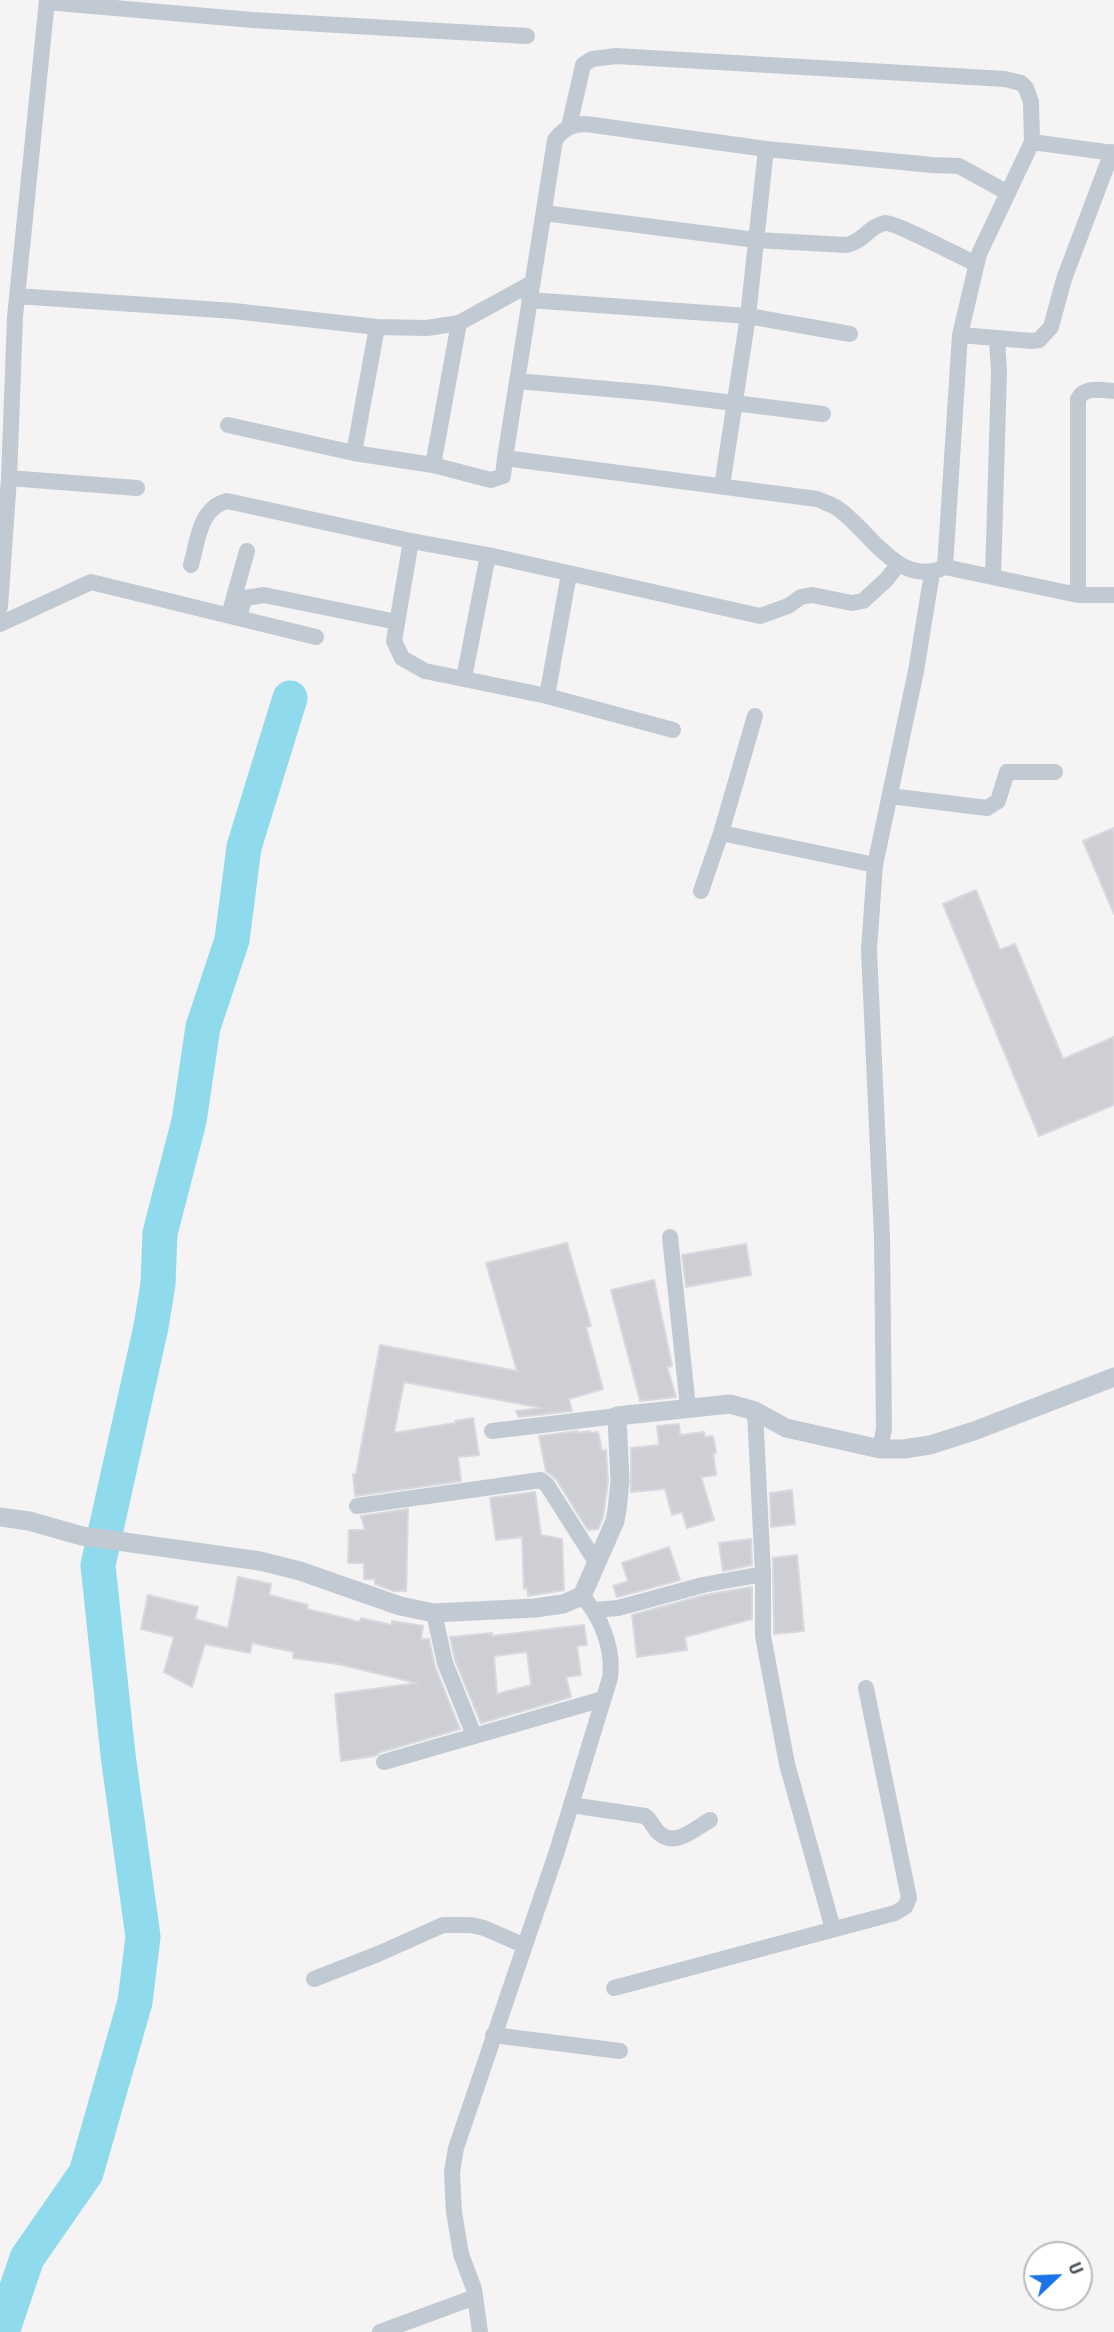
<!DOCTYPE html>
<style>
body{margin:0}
#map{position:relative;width:1114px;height:2332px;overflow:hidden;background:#f5f3f3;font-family:"Roboto Condensed",sans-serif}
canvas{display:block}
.north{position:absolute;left:1023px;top:2241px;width:70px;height:70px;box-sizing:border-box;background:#fff;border:2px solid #b7bbc0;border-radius:50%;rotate:67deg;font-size:19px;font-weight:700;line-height:28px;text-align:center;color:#4a5661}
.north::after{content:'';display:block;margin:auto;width:24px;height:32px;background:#1a73e8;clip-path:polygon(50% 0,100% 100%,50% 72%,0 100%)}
</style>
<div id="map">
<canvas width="1114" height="2332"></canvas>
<div class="north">U</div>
</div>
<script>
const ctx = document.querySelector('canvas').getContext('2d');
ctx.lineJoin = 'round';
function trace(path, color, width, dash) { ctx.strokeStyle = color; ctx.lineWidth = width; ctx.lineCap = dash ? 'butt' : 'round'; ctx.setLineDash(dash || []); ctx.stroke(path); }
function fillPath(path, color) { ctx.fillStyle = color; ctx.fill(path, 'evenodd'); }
const river = new Path2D(`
 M2,2332L27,2258L86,2173L135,2002L143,1937L118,1755L98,1565L151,1327L158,1284L160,1233L189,1121L203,1027L232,940L244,847L290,698`);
const building = new Path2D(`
 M1114,828V914L1083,841Z
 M976,890L1000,950L1015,944L1063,1059L1114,1037V1105L1039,1136L943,904Z
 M567,1243L591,1326L586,1327L603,1389L569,1399L572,1411L519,1417L516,1411L542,1408L404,1382L394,1433L455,1423V1421L473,1418L479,1455L458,1457L461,1481L355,1496L353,1474H356L380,1345L517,1371L486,1263Z
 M746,1244L751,1275L686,1287L682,1255Z
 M654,1280L672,1366L667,1367L676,1397L640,1401L611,1290Z
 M679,1424L680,1435L704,1432L705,1437L713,1436L716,1453H713L716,1475L701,1477L714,1520L687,1528L682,1512L672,1515L665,1489L631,1492V1448L659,1445L657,1426Z
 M578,1431V1433L590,1431L591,1433L598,1432L602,1451L606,1450L608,1481L603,1517L598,1529L588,1530L556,1479L546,1471L539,1436Z
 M792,1490L795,1524L771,1527L770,1493Z
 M535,1492L541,1535L562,1539L564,1590L528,1596L527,1588L524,1589L522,1537L496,1540L490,1498Z
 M408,1509L406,1591H394L375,1584V1579H364V1563H348L349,1530H365L361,1516Z
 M751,1539L752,1565L723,1571L719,1543Z
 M669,1547L680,1580L617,1597L613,1586L628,1581L622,1563Z
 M797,1555L804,1631L774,1634L773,1558Z
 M238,1577L271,1584L269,1595L308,1605L307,1609L360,1622L361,1618L392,1625V1621L423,1626L421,1639H429L435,1667L460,1729L381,1752L375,1756L341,1761L335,1694L417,1683L338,1664L293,1658L294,1652L252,1643L250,1653L205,1644L192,1687L164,1672L174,1637L141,1629L148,1595L198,1607L195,1619L228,1628Z
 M752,1587V1619L685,1637L687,1650L637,1657L632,1615L705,1595Z
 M584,1625L587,1645L577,1646L581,1675L566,1677L571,1697L481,1723L455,1660L450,1637L492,1633V1636ZM527,1652L531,1685L497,1694L494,1656Z`);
const minor = new Path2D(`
 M47,2L252,20L527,36
 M569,127L583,65L592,59L616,56L1005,79L1021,83L1026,88L1031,102L1032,142L979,254L960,335L945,567
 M1032,142L1114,153
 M544,213L756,240L846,245C862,243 869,226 885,223C895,222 961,257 976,264
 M17,296L234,311L377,327
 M529,300L748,316L850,334
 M960,335L1032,341L1039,340L1051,327L1064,279L1112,152
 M517,381L653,393L823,414
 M228,425L354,453L433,465L491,480L503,476L505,458L817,499C824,502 831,504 837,508C870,530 898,589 945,567L1078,595H1114
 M354,453L377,327L427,328L459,323L532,283
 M505,458L555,140C563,129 572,124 586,124L766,149L932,165L959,166L1008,193
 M433,465L459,323
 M9,478L137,488
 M722,486L748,316L766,149
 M411,541L394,641L402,658L425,671L547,696L673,730
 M191,565C198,541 199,508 227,501L411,541L488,555L760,616L788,606L801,597L812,595L852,603L863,601L886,580L898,565
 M993,577L999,373L997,339
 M1078,595V399C1085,386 1100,390 1114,391
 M0,607L9,478L15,317L47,0
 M229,615L247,551
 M238,618L245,598L264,595L397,622
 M0,624L91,582L316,637
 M464,678L488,555
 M547,696L569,574
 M890,796L987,808L998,801L1007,772H1055
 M721,833L875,865
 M701,891L721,833L755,716
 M670,1237L688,1407
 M755,1411L763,1574V1636L787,1764L833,1929
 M492,1431L617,1416
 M880,1449L884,1429L882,1237L869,950L875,865L916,671L932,573
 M357,1506L541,1480L547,1485L596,1562
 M595,1610L618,1608L703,1585L763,1574
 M434,1613L445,1663L474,1735
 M384,1762L603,1699
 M571,1805L645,1816C652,1821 653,1828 659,1833C675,1848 696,1828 710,1820
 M314,1979L378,1954L443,1925H471L484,1928L523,1945
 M614,1988L895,1913L905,1907L909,1898L866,1688
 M493,2035L620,2051
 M380,2332L475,2297
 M480,2332L474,2289L461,2254L454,2212L452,2172L456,2148L557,1851L610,1678C614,1649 601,1616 582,1596`);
const tertiary = new Path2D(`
 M0,1517L29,1521L82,1536L260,1561L300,1571L400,1606L434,1613L535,1608L563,1604L582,1596L615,1521L617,1510L620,1481L617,1416L730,1404L755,1411L786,1428L880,1449H904L930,1445L974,1431L1114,1377`);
trace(river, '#90daee', 35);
fillPath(building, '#cdcfd5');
trace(building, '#d7d9de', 2);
trace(minor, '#c1cad2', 16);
trace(tertiary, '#c1cad2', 19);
</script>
